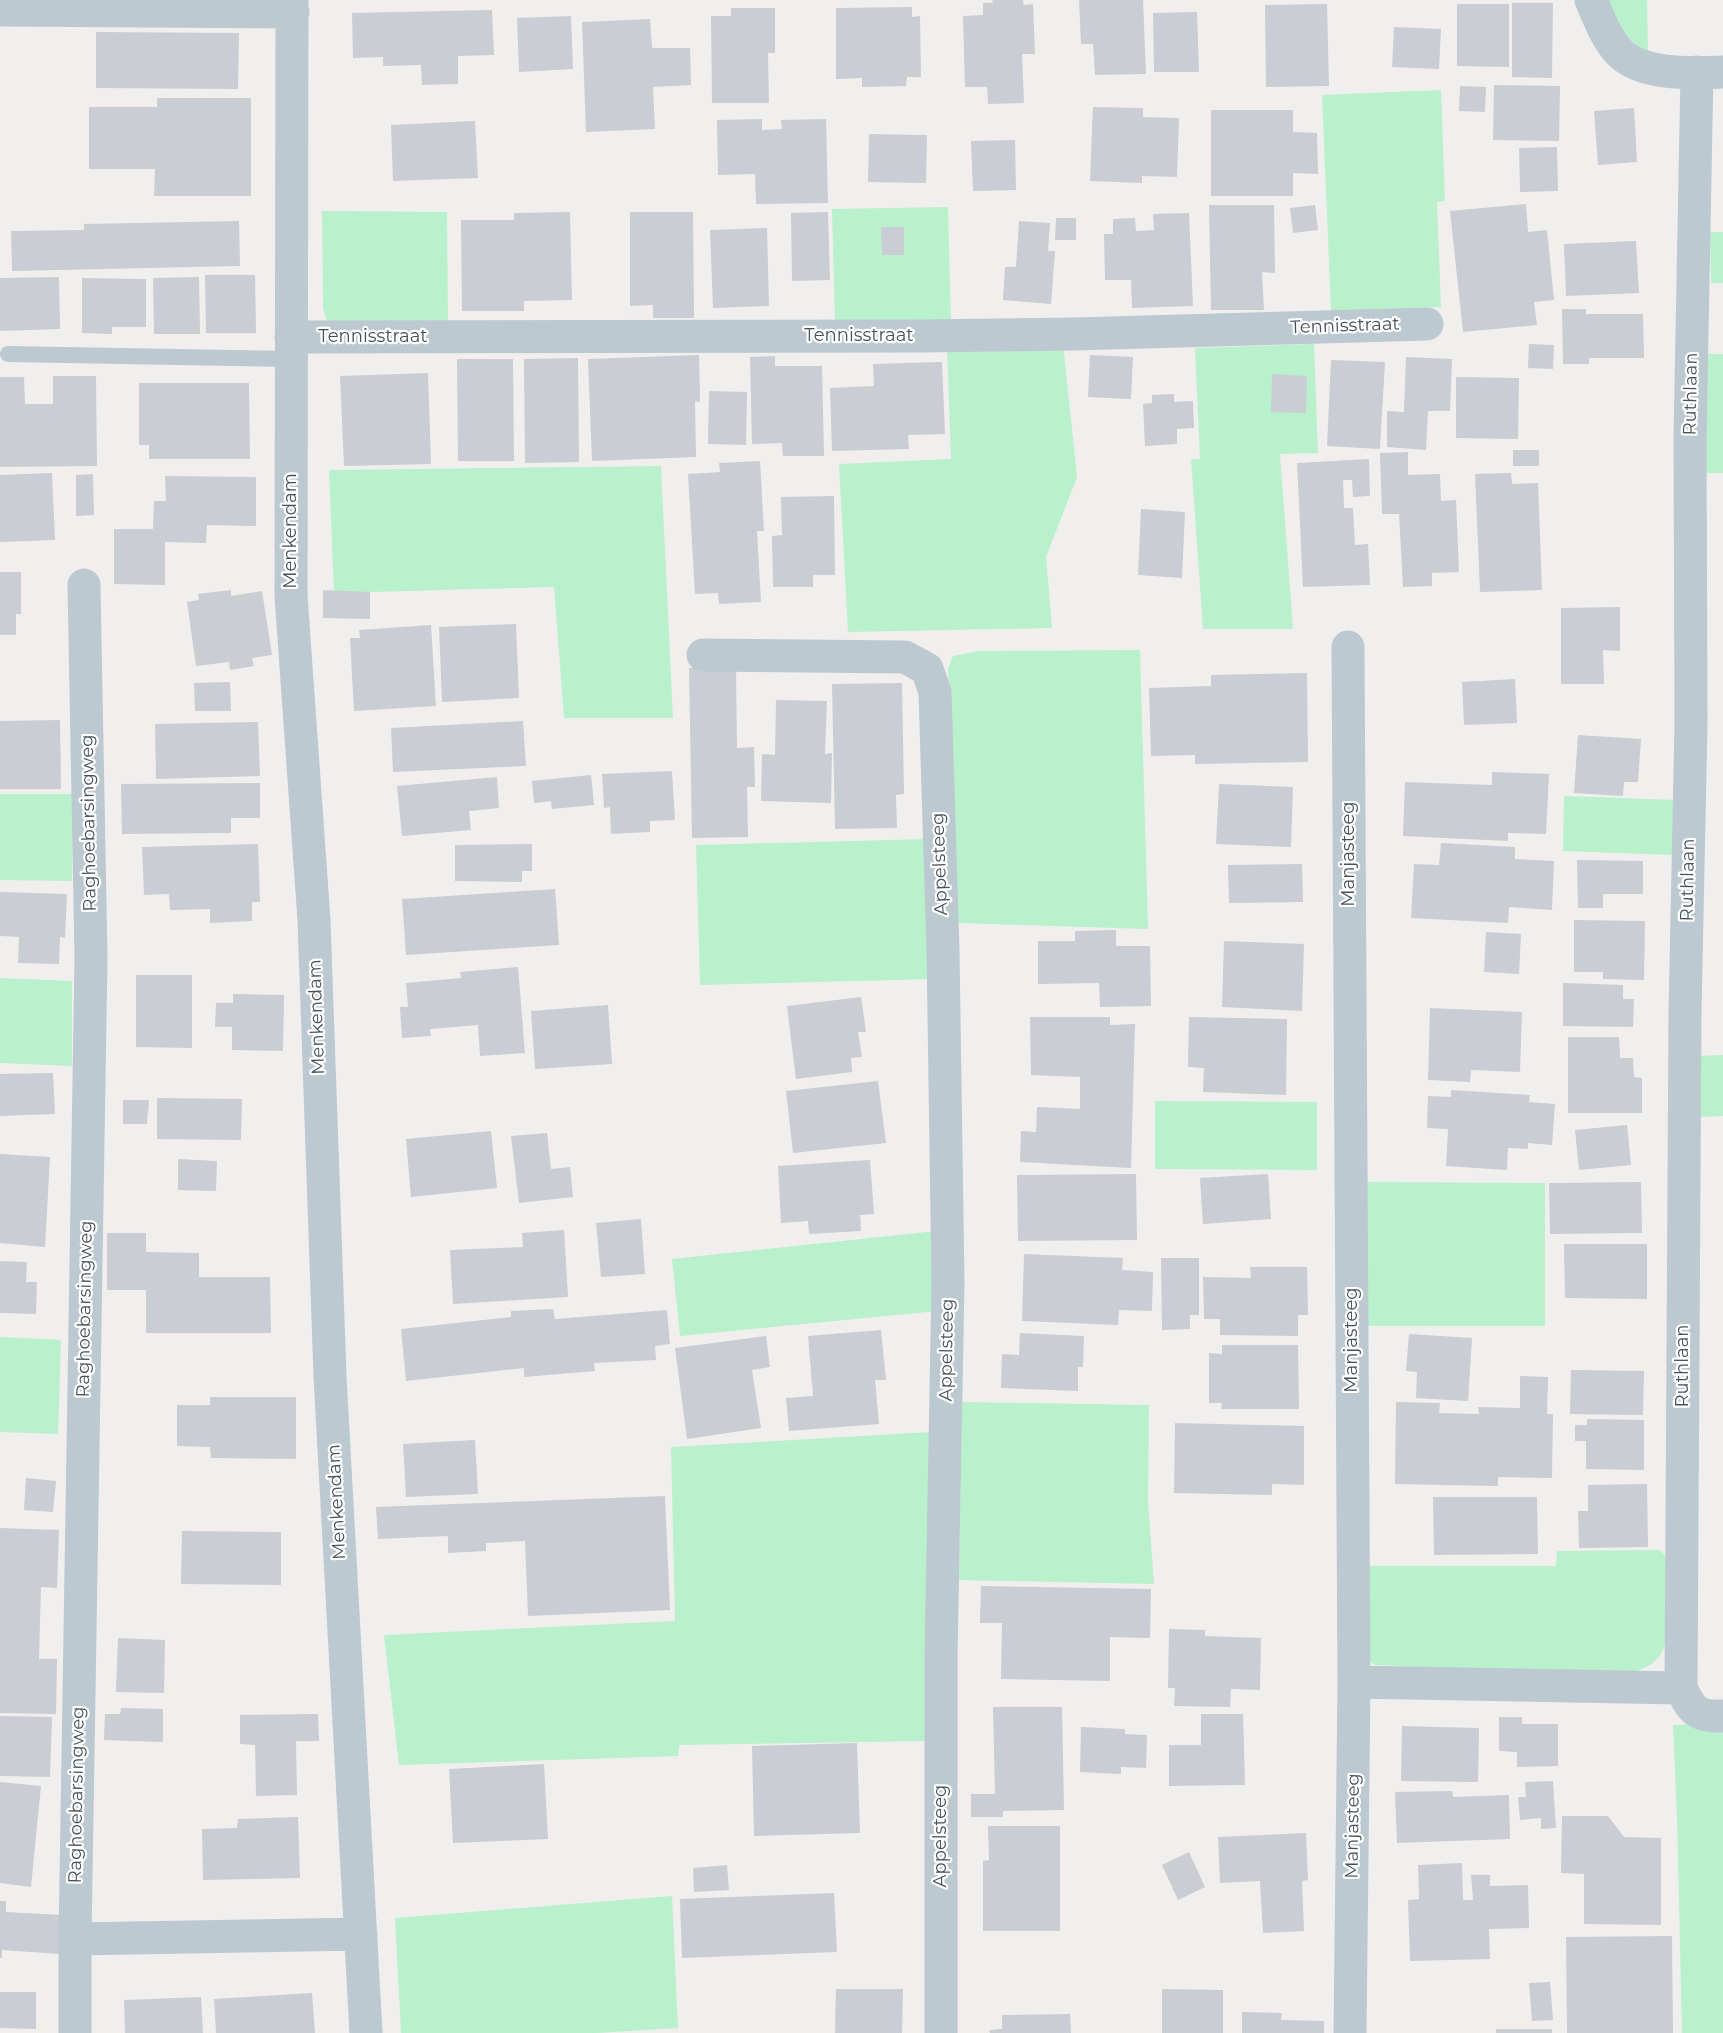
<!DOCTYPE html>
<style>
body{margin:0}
canvas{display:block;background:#f1eeee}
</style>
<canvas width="1723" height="2033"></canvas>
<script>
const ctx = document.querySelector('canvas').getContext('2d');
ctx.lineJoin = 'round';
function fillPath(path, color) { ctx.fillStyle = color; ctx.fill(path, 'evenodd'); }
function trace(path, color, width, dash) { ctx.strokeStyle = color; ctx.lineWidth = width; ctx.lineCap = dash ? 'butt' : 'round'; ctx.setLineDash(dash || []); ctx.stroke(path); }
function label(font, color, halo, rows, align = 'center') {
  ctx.font = font + ' Montserrat,sans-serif'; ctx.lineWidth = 4.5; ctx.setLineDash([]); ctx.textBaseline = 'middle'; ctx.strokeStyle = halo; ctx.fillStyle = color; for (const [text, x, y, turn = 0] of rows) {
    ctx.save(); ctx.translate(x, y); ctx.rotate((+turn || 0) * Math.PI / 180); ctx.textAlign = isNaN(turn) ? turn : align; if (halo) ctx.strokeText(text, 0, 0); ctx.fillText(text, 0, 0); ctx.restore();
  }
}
const green = new Path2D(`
 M1598,0H1647L1648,55L1617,28Z
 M1441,90L1445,201L1437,202L1441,307L1331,311L1322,95Z
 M948,207L951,323L835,325L832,209Z
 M322,211L447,212L448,325H334L326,319L323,307Z
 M1710,232H1723V283H1711Z
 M1063,343L1077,477L1046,557L1052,628L848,632L839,464L951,459L947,345Z
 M1314,344L1318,453L1280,454L1293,629H1203L1191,459H1200L1195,348Z
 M1704,354H1723V473H1704Z
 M661,466L673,718H564L554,587L334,593L329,470Z
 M1140,650L1148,929L958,923L948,669L953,656L979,651Z
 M0,794H73L72,881L0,880Z
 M1564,796L1676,800L1674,855L1563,851Z
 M930,839L935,979L700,985L696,845Z
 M0,978L72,981V1066L0,1063Z
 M1723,1055V1116L1698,1117L1697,1056Z
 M1155,1101L1317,1102V1170L1155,1169Z
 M1364,1182L1545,1183V1326H1364Z
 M936,1231L938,1311L680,1336L672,1259Z
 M0,1337L61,1340L58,1434L0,1432Z
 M962,1402L1149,1405L1148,1501L1154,1584L959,1580Z
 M931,1432L928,1741L679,1745L678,1756L399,1765L384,1635L675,1621L671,1447Z
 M1659,1550L1669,1559C1669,1585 1676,1642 1656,1660C1648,1668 1637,1671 1626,1675L1374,1665L1365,1656L1368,1566H1556L1557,1551Z
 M1723,1724V2033H1682L1677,1816L1673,1725Z
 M672,1896L678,2028L597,2033H401L395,1918Z`);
const building = new Path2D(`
 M992,0H1023L1024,5L1033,4L1035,54H1022L1024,103L988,104L987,87H965L963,16L983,15V3H993Z
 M1079,0H1143L1146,74L1095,75L1093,44H1081Z
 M1512,3H1553L1552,78L1512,77Z
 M1327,4L1329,86L1266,87L1265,5Z
 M1457,4H1509V67L1457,66Z
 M912,7V17L920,16L921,77H907L906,86L862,87V78L836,79V8Z
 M731,8H775V53H768L769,103H712L711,16H731Z
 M492,10L494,55L458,56V84L422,85L421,65L383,66V57L353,58L352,13Z
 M1197,12L1199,72H1154L1153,13Z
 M571,16L573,69L519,72L517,18Z
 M650,19L652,48H690L691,85L653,87L655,129L586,132L582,22Z
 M1394,27L1441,29L1439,69L1392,67Z
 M96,32L239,33L238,89L96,88Z
 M1494,85L1560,86L1559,141L1493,140Z
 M1460,86L1486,87L1485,112L1459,111Z
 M157,98H251V196H154L155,169H89V107H157Z
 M1093,107L1143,108V117L1179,118L1177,177L1142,176V183L1090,181Z
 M1634,108L1637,162L1598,165L1594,111Z
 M1211,110H1293V132L1317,133L1318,174L1293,173V196H1211Z
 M762,119V130L782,129L781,120L826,119L828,203L756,204L755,174L718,175L717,120Z
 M475,121L478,178L393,181L391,125Z
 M869,134L927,135L926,183L868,182Z
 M1015,140L1016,190L973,191L971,141Z
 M1557,147L1558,191L1520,192L1519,148Z
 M1526,204L1528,232L1547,230L1554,300L1534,302L1537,325L1463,332L1450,211Z
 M1209,205H1274L1275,273L1262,272L1264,310H1211Z
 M1315,205L1318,230L1293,233L1290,208Z
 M570,212L572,300L524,301V311H462L461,220H514V213Z
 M630,212H693L694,318H653V305L630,306Z
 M828,212L830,280L792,281L791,213Z
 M1189,213L1193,306L1132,308L1131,280H1105L1104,234H1113V219L1135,218L1136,231L1154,230L1153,214Z
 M1056,218H1076V240H1055Z
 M239,221L240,266L12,271L11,231L84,230V224Z
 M1019,221L1050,223L1048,251H1055L1051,304L1003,300L1005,267H1016Z
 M881,227H904V255H882Z
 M767,228L769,306L713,308L710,230Z
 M1636,241L1639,293L1566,296L1564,244Z
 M205,275H255L256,333H206Z
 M59,277L60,329L0,331V278Z
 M199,277L200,334H154L153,278Z
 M82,278L146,279V327H112V334L82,333Z
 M1562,309H1586V314H1643L1644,358H1589V364H1563Z
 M1529,344L1554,345L1553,369L1528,368Z
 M699,355L700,402L695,401L696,457L592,461L588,359Z
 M1090,355L1133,357L1131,399L1088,397Z
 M775,356V366H822L824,456H783L782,443L752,444L750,357Z
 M1406,357L1452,359L1450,411H1428L1426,450L1387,447V411L1404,412Z
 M578,358L579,462L525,463L524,359Z
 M457,359H513L514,461H458Z
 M1331,360L1385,362L1380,449L1327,446Z
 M942,362L945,434L908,435L909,449L832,451L830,388L874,386L873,364Z
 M428,373L431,464L344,466L340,376Z
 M1272,374L1307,376L1306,413L1271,412Z
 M53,376H96L97,466L0,467V377H24L25,404H53Z
 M1456,377L1519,378L1518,439L1456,438Z
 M139,383H249L250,459H149V445H139Z
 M709,391L747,392L746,445L708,444Z
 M1174,394V402L1193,401L1194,428L1177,429V444L1145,446L1143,404L1152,403V395Z
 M1513,450H1539V466H1513Z
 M1408,452V475L1440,474L1441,501L1456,500L1459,572L1432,573V586L1403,587L1399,514H1382L1380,453Z
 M1369,459L1370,496L1353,497L1352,480H1343L1344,508H1353L1355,545L1368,544L1370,585L1303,587L1297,463Z
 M760,461L764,531H757L761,602L719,604L718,593L695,594L688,474L720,472L719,463Z
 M52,473L55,540L0,542V475Z
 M1511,473L1512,484L1538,483L1542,590L1480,592L1475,474Z
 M93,474L94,515L76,516V475Z
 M165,476L256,477V526L207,525L206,543L165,542V585L114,584V529H153L154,501H166Z
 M834,496L835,575H813V587H773L772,536L782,535L781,497Z
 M1141,509L1185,512L1182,578L1138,575Z
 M0,572H21V614H16V635H0Z
 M231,590V596L262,591L272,655L252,658L254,666L230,670L229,662L196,666L187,602L199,600L198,594Z
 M323,590L370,592V619L323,618Z
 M1620,607V651L1603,650L1604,684H1561V608Z
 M516,624L519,698L442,702L439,627Z
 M431,625L436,706L354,711L350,638H360L359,630Z
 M736,667L737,748L754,747L755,787H747L748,837L692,838L689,668Z
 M1307,673L1308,762L1195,764V755L1151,756L1149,688L1211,686V675Z
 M1515,679L1517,723L1464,725L1462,682Z
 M230,682L231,711H195L194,683Z
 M902,683L904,794L896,795L897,828L835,829L832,684Z
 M776,700L827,701L825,754L832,753L831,803L761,801L762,754L775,755Z
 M60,720L61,789H0V721Z
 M523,721L526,766L393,772L391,728Z
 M258,722L260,776L156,779L155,724Z
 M1578,735L1641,739L1638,782H1624L1623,796L1574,793Z
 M672,771L675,820L650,821V832L611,834L610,807L604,808L602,774Z
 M1492,772L1549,774L1546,834L1508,833V841L1403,836L1405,782L1492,785Z
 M591,775L594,805L552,809L551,801L534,803L532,781Z
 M497,777L499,808L469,811L471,830L402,836L397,786Z
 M260,783V818H231V833L122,834L121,784Z
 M1219,784L1293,787L1291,847L1216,844Z
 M1441,843L1515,847V859L1554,861L1552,910L1509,907L1508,923L1411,918L1414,864L1439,865Z
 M258,844L260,902H252V921L210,923V909L170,910L169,894L144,895L142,847Z
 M532,844V871H522V882L455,881V845Z
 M1577,860L1643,861V894H1603V908H1578Z
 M1302,864L1303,902L1229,903L1228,865Z
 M555,889L559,945L406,955L402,899Z
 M0,892L67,894L65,938L60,937L59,964L18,963L19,937L0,936Z
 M1574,920L1645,921L1644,980L1603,979V972H1574Z
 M1116,930V946H1150L1151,1006L1100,1007L1099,983L1038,984V941H1075V931Z
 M1486,932L1521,934L1519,974L1484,972Z
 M1224,941L1304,944L1302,1011L1222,1007Z
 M518,967L525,1053L480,1056L478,1025L430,1029L431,1036L402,1038L400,1007H408L406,983L461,978L460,972Z
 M136,975H192V1048L136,1047Z
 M1563,983L1623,985V999H1634L1633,1027L1563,1026Z
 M233,994L284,995L283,1051L232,1050V1027H215L216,1003H233Z
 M861,997L866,1032H858L862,1057L851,1058L852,1072L796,1079L787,1006Z
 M608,1005L612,1064L535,1069L531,1011Z
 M1430,1008L1522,1012L1520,1072L1471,1070L1470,1082L1428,1080Z
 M1030,1017H1110V1025L1135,1024L1131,1168L1020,1162L1021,1131L1036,1132L1037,1107L1080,1109V1077L1031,1075Z
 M1189,1017L1287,1019L1286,1095L1203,1092L1204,1068L1188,1067Z
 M1568,1037H1619L1620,1058H1633L1634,1077L1642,1078V1113H1568Z
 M53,1073L55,1114L0,1116V1074Z
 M878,1081L886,1143L793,1153L786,1091Z
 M1451,1090L1530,1095L1529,1102L1555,1104L1552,1145L1528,1143V1149L1508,1148L1507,1170L1446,1166L1448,1129L1427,1128L1428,1096L1451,1097Z
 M157,1098L242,1099L241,1140L157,1139Z
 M123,1100H149L147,1124H123Z
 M1627,1125L1631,1165L1579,1170L1575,1130Z
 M491,1131L497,1188L411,1197L406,1139Z
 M547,1133L551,1169L570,1167L573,1197L519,1203L511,1136Z
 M0,1154L50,1157L45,1247L0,1243Z
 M178,1159L217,1161L216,1191L178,1190Z
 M870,1160L874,1214L860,1215L861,1231L809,1234L808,1221L781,1223L778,1166Z
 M1136,1174L1137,1240L1018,1241L1017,1175Z
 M1268,1174L1271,1219L1203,1224L1200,1178Z
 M1641,1182L1642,1233L1550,1234L1549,1183Z
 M641,1219L645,1274L601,1277L596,1223Z
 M564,1230L568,1297L453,1304L450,1250L523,1247L522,1233Z
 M107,1233H146V1252L199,1253V1277H270L271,1333H146V1290H107Z
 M1564,1244H1647V1299L1565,1298Z
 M1024,1254L1123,1258L1122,1270L1153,1272L1152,1311L1119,1310L1118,1325L1022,1321Z
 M1161,1258H1199V1315H1190V1329L1162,1330Z
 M0,1261L27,1262L26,1282H37L36,1314L0,1313Z
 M1250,1267H1307L1308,1315H1298V1336L1220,1335V1319H1204L1203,1277L1251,1278Z
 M553,1309L555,1319L667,1310L670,1344L655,1346L656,1360L594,1363L595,1371L524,1377V1368L406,1381L401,1329L511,1317V1311Z
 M881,1330L886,1380H875L879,1424L789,1431L786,1398L813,1396L808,1336Z
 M1020,1333L1084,1336L1083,1367H1078V1391L1001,1388L1002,1354L1019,1355Z
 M1409,1334L1472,1338L1468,1401L1416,1398L1417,1372L1406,1371Z
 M766,1336L770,1367L752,1370L761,1428L687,1439L675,1348Z
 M1222,1345H1298L1299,1409H1221L1222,1403H1209V1353L1222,1354Z
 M1571,1370L1644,1371L1643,1415L1570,1414Z
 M1520,1376L1548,1377L1547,1414H1553L1552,1478L1498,1477V1486L1395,1484L1396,1402L1440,1403L1439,1413L1479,1414L1478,1407L1520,1408Z
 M210,1397H296V1459L211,1458L210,1447L177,1446V1405H210Z
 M1587,1419L1644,1420V1470L1586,1469V1441H1575V1425H1587Z
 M1175,1423L1304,1426V1485L1272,1484V1495L1174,1493Z
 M475,1440L478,1494L406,1497L403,1444Z
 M26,1478L56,1481L53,1512L24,1510Z
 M1647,1484L1648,1547L1579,1548L1578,1511H1588V1485Z
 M665,1496L670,1610L528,1616L525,1541L486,1543V1551L448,1553V1536L378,1539L376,1507Z
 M1433,1497H1537L1538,1554L1434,1555Z
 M0,1528L59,1530L57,1588L41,1587L39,1659H57L56,1714L0,1713Z
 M182,1531L281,1532V1585L181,1584Z
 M981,1586L1151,1589L1150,1638L1110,1637V1681L1001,1679L1002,1623H980Z
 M1169,1629L1205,1630V1636L1261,1638L1260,1690L1231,1689L1230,1707L1174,1706L1175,1688H1168Z
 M118,1638L165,1640L164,1693L116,1692Z
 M993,1707H1062L1064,1810L1003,1811V1817H971V1794H995Z
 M121,1708L163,1709V1742L104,1740L105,1714H120Z
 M318,1714L319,1741H296L297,1795L256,1796L255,1745L240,1744V1715Z
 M1201,1714H1243L1245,1785L1169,1786V1745H1201Z
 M0,1716L52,1717L50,1777L0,1776Z
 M1499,1717H1522V1724H1558V1766L1517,1767V1752L1499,1751Z
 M1402,1726L1479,1728L1478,1782L1401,1781Z
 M1081,1727L1125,1729V1734L1147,1735L1146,1768L1121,1767V1774L1080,1772Z
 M857,1743L860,1833L754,1836L752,1746Z
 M544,1764L548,1839L453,1843L449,1769Z
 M1553,1781L1556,1828L1541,1829V1818L1520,1820L1518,1797H1526L1525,1782Z
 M0,1782L41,1786L31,1887L0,1883Z
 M1452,1791L1453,1797L1509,1795L1510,1839L1397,1843L1395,1792Z
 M1562,1816H1608L1624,1837L1661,1838V1925L1584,1924V1874L1561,1873Z
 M298,1817L300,1878L203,1880L202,1829L237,1828L238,1819Z
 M988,1826H1060V1931H983V1861L989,1860Z
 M1306,1833L1308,1880L1302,1881L1304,1931L1263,1933L1260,1881L1220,1883L1218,1837Z
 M1189,1852L1205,1887L1178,1900L1162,1865Z
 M1462,1863L1463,1900H1473L1471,1875H1490V1886L1528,1885L1529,1928L1489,1929L1490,1959L1410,1961L1408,1900L1419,1899L1418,1865Z
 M727,1865L729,1890L694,1892L693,1868Z
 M834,1893L837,1952L682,1958L680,1899Z
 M0,1901H6V1912L62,1915L59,1954L2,1950V1958H0Z
 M1672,1936L1673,2033H1567L1566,1937Z
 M1550,1982L1553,2020L1532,2021L1529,1983Z
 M836,1989H903L902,2033H835Z
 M1162,1989L1223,1990V2033H1162Z
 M0,1992H36V2029L0,2028Z
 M312,1993L315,2033H216L214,1999Z
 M201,1997L203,2033H125L124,2000Z
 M1242,2012L1282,2013L1281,2020L1324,2021V2033H1242Z
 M1070,2014L1071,2033H990L989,2030L1002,2029V2015Z
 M1496,2029H1552V2033H1496Z`);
const service = new Path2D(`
 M8,354L290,359`);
const minor = new Path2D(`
 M292,0L291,596L314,920L330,1376L366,2033
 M1591,0C1599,18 1606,39 1620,53C1644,76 1692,73 1723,72
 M0,10L293,12
 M291,337L920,336L1075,334L1427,324
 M1348,647L1354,1682L1350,2033
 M703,655L905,657L927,669L935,692L943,950L948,1283L941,1657V2033
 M1354,1682L1681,1688C1692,1711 1697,1717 1723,1716
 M1681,1688L1685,1012L1691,723L1690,438L1697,72
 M75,1939L361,1934
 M75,2033V1939L91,957L84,585`);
const streetNames = [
 ["Tennisstraat",1345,326,-2],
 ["Tennisstraat",859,336],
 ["Tennisstraat",373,337],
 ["Ruthlaan",1691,394,-89],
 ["Menkendam",291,531,-90],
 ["Raghoebarsingweg",89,823,-91],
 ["Manjasteeg",1349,854,-90],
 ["Appelsteeg",940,864,-92],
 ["Ruthlaan",1688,880,-89],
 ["Menkendam",317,1017,-92],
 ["Raghoebarsingweg",85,1309,-89],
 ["Manjasteeg",1352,1340,-90],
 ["Appelsteeg",947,1350,-89],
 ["Ruthlaan",1683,1366,-90],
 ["Menkendam",337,1502,-93],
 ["Raghoebarsingweg",77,1795,-89],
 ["Manjasteeg",1353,1826,-89],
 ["Appelsteeg",941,1836,-90]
];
fillPath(green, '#b9f1cd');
fillPath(building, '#cacdd3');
trace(service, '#bdc9d1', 16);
trace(minor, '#bdc9d1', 33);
label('18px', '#45525c', '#fff', streetNames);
</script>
